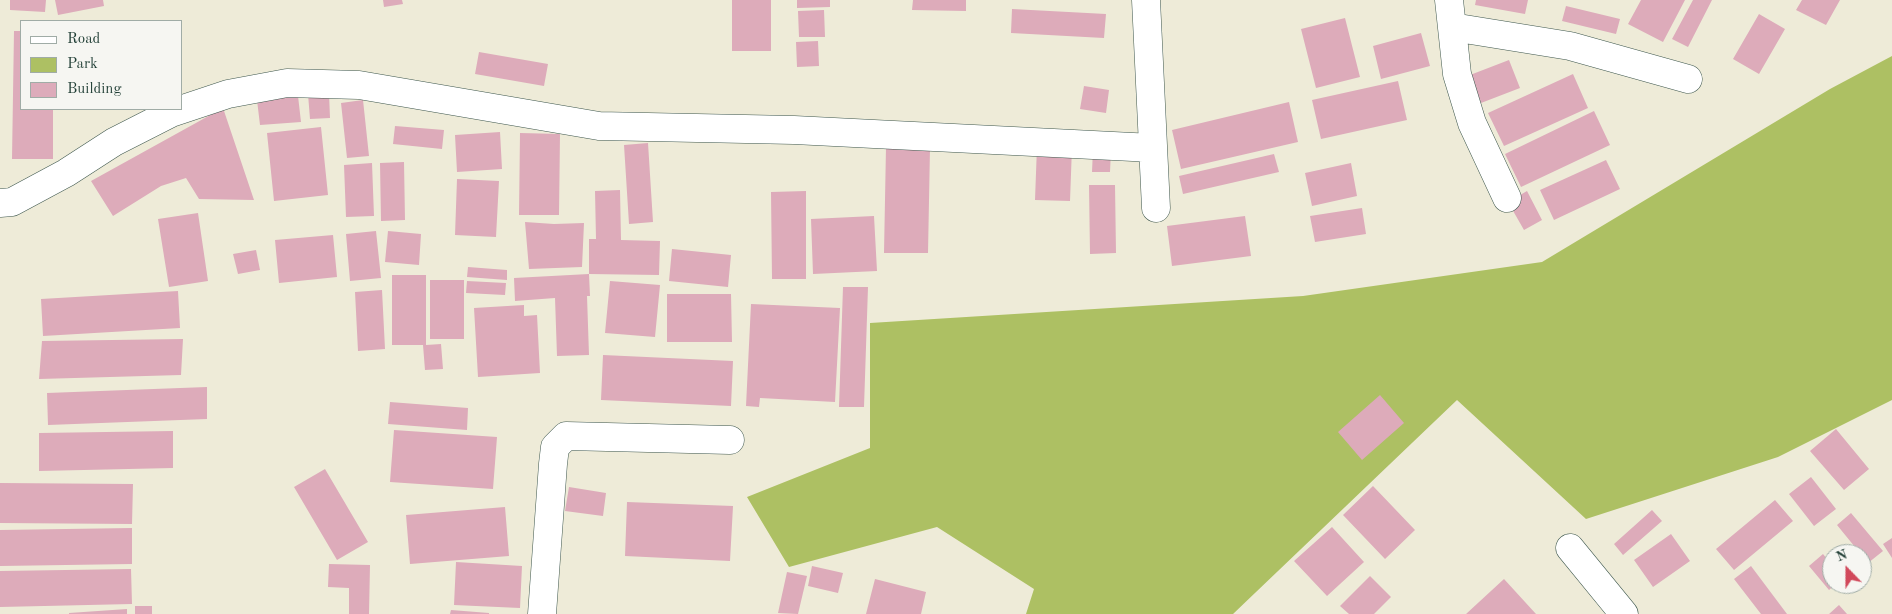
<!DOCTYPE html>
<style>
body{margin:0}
#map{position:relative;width:1892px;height:614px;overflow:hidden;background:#eeebd8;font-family:"Old Standard TT",serif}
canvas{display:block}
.legend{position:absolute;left:20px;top:20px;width:162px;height:90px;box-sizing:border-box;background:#f6f6f2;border:1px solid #a0aca6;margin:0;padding:6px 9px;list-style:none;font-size:15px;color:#1f3d34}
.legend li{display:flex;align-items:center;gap:10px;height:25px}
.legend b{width:25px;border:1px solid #a0aca6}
.north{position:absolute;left:1822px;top:544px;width:50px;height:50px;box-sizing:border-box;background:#f6f6f2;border:1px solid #a0aca6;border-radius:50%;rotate:338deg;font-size:14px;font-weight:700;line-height:20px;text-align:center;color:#1f3d34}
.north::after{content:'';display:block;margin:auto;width:18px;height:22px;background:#d1495b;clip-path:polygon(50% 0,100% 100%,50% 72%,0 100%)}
</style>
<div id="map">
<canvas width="1892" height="614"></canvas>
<ul class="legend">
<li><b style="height:6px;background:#fff"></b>Road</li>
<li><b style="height:14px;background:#adc063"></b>Park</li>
<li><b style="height:14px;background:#ddabba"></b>Building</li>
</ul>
<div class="north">N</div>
</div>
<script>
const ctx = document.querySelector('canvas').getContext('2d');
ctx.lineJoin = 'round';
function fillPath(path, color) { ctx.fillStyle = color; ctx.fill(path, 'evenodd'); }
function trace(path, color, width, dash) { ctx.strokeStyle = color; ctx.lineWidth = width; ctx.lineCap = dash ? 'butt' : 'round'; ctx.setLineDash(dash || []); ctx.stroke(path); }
const green = new Path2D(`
 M1892,56V400L1778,457L1586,519L1457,400L1233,614H1026L1034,589L937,527L789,567L747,497L870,448V323L1303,296L1542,262L1830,89Z`);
const building = new Path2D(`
 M10,0H46L45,12L10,10Z
 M55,0H103L104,6L58,15Z
 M383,0H402L403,4L384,7Z
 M732,0H771V51H732Z
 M797,0H830V7L797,8Z
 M913,0H966V11L912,10Z
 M1476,0H1528L1525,14L1475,5Z
 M1641,0H1685L1663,42L1628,24Z
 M1693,0H1712L1688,47L1672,39Z
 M1802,0H1840L1826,25L1796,10Z
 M1566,6L1620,19L1616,34L1562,21Z
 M1012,9L1106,14L1104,38L1011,33Z
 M824,10L825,37H799L798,11Z
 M1759,14L1785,29L1759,74L1733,59Z
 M1345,18L1360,77L1316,88L1301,29Z
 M14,31H21V109H53V159H12Z
 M1421,33L1430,66L1381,79L1373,46Z
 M818,41L819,66L797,67L796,42Z
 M479,52L548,64L544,86L475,74Z
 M1509,60L1520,88L1481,103L1470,75Z
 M1573,74L1588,108L1504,146L1488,113Z
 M1398,81L1407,120L1321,139L1312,100Z
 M1084,86L1109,90L1106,113L1080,109Z
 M329,93L330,118L310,119L308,94Z
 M298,96L301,122L260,125L257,100Z
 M363,100L369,156L347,158L341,103Z
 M1289,102L1298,142L1181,169L1172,130Z
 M223,108L254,200L199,199L186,178L161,186L113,216L91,181Z
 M1594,111L1610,145L1521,187L1505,154Z
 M395,126L444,130L442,149L393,144Z
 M321,127L328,195L274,201L267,133Z
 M500,132L502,169L457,172L455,135Z
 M520,133L560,134L559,215H519Z
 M648,143L653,222L629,224L624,145Z
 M1037,146L1072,147L1070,201L1035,200Z
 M886,147L930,148L928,253H884Z
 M1093,149L1111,150L1110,172H1092Z
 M1274,154L1279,172L1183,194L1179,176Z
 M1606,160L1620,189L1554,220L1540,190Z
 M404,162L405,220L381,221L380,163Z
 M372,163L374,216L346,217L344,165Z
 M1351,163L1357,196L1312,206L1305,173Z
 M457,179L499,181L496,237L455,235Z
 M1089,185H1115L1116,253L1090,254Z
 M620,190L621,240L660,241L659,275L589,274L590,296H587L589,355L557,356L555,298L515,301L514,278L589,274V239H596L595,191Z
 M806,191V279H772L771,192Z
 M1527,191L1542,220L1524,230L1508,202Z
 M1362,208L1366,234L1315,242L1310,216Z
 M198,213L208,281L169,287L158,219Z
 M874,216L877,271L813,274L811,219Z
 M1245,216L1251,256L1172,266L1167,226Z
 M525,222L554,224L584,223L582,267L529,269Z
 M376,231L381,278L350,281L346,234Z
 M388,231L421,234L419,265L385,262Z
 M333,235L337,277L279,283L275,240Z
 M672,249L731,255L728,287L669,281Z
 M256,250L260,270L238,274L233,254Z
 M468,267L507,270V280L467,277Z
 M392,275H426V345L441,344L443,369L425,370L423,345H392Z
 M430,280H464V339H430Z
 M467,281L506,283L505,295L466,293Z
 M610,281L660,285L655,337L605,333Z
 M843,287H868L864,407H839Z
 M382,290L385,349L358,351L355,292Z
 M178,291L180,328L43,336L41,299Z
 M667,294H731L732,342H667Z
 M751,304L840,308L835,402L760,398L759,407L746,406Z
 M524,305V316L537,315L540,373L478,377L474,308Z
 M183,339L181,375L39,379L42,341Z
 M603,355L733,361L731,406L601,400Z
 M207,387V419L48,425L47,393Z
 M1380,395L1404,423L1362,460L1338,432Z
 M390,402L468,408L467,430L388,424Z
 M1836,429L1869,469L1844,490L1810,451Z
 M394,430L497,437L493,489L390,482Z
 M173,431V468L39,471V433Z
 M325,469L368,542L337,560L294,487Z
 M1811,477L1836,509L1814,526L1789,494Z
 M0,483L133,484L132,524L0,523Z
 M1373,486L1415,530L1385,559L1343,515Z
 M569,487L606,493L603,516L565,511Z
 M1775,500L1793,521L1734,570L1716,549Z
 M627,502L733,506L730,561L625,556Z
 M505,507L509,556L410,564L406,515Z
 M1652,510L1662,521L1623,555L1614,544Z
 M1851,513L1883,551L1868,563L1837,525Z
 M1332,527L1364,562L1327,596L1294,561Z
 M132,528V564L0,566V530Z
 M1671,534L1690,561L1653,587L1634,560Z
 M1892,538V558L1883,544Z
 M1823,554L1832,565V584H1836L1829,590L1809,566Z
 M456,562L522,566L520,608L454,605Z
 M329,564L370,565L369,614H349V588L328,587Z
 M812,566L843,573L838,593L808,586Z
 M1751,566L1787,614H1761L1734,579Z
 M131,569L132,604L0,607V571Z
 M787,572L807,576L798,614L778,613Z
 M1370,576L1391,597L1374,614H1349L1340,606Z
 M875,579L926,592L921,614H866Z
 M1504,579L1536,614H1466Z
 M1839,605L1847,614H1829Z
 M135,606H152V614H135Z
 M127,609V614H69V613Z
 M451,610L489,613V614H450Z`);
const minor = new Path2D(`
 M1146,0L1156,208
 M1449,0L1457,74L1472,123L1507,198
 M1452,27L1570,46L1688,79
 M0,203L12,202L66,173L114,142L171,113L228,94L287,83L359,85L599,126L794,130L1153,148
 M1570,548L1624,614
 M542,614L553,464L555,447L566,436L730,440`);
fillPath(green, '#adc063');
fillPath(building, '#ddabba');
trace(minor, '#3e574d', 29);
trace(minor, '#fff', 28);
</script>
